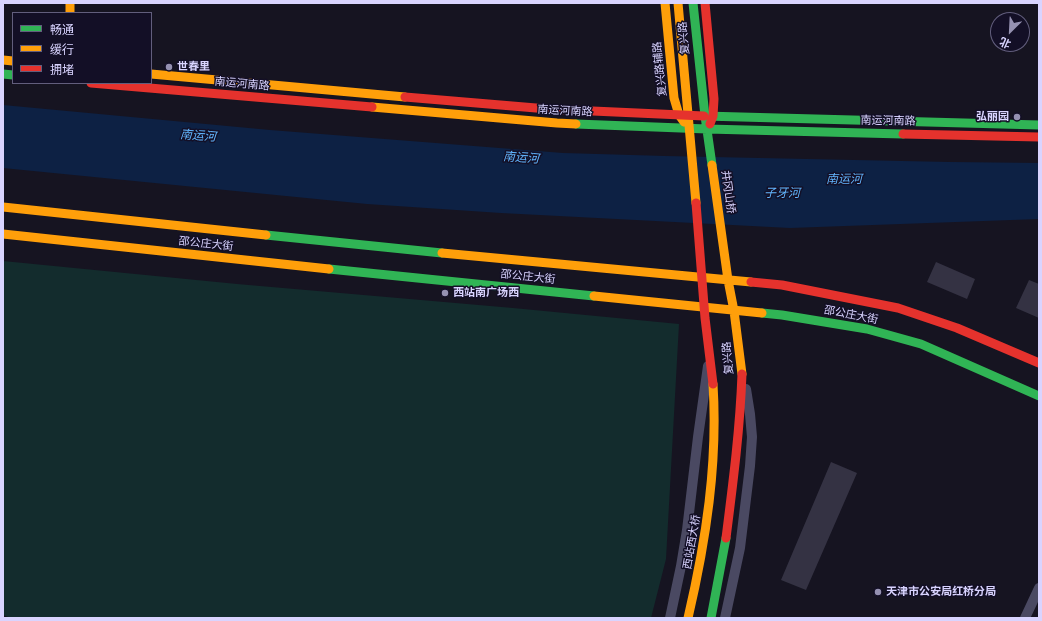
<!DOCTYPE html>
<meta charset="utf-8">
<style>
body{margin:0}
#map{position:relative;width:1042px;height:621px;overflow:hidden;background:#161421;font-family:Figtree,"Noto Sans SC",sans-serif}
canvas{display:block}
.frame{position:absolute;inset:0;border:4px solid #d9d4ff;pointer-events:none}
.legend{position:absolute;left:12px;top:12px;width:140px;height:72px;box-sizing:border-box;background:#130f26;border:1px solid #625e7d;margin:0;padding:5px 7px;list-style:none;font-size:12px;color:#d9d4ff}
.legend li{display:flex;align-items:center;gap:8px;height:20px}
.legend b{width:20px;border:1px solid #625e7d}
.north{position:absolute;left:990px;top:12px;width:40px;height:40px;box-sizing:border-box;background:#130f26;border:1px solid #625e7d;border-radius:50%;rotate:204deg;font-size:11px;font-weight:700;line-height:16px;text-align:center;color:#d9d4ff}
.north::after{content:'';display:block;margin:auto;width:14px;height:18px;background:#9591b1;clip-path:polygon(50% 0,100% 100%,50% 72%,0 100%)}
</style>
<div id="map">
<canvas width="1042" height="621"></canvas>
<div class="frame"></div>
<ul class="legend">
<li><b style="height:5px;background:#30b455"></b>畅通</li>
<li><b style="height:5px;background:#ff9f0a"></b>缓行</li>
<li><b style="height:5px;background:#e5322d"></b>拥堵</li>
</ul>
<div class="north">北</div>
</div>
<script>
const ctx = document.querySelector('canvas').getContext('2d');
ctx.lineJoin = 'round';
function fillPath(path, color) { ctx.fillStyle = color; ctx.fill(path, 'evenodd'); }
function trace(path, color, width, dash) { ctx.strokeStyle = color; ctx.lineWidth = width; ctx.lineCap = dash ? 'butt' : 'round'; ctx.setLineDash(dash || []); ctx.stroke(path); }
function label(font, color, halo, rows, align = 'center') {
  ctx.font = font + ' Figtree,"Noto Sans SC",sans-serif'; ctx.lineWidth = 3; ctx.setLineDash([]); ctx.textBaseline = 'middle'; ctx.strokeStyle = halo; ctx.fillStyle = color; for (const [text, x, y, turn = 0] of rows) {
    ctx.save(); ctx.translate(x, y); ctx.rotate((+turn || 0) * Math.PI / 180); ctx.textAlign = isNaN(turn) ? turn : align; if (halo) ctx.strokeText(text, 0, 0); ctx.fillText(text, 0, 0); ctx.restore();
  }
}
const green = new Path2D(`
 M3,261L237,284L513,308L679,324L666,559L651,618H11L3,615Z`);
const water = new Path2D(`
 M3,105L270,130L563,153L665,156L950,162L1039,163V219L790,228L501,213L367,204L3,168Z`);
const building = new Path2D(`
 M936,262L975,279L967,299L927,282Z
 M1029,280L1039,284V318L1016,308Z
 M831,462L857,473L806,590L781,580Z`);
const street = new Path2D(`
 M670,618L681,566L687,530L698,437L708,366
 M725,618L740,548L750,466L752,437L750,414L746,389
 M1025,618L1039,588`);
const fast = new Path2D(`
 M693,3L705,116L712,165
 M3,74L13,75
 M704,116L1039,125
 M576,124L707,129L903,134
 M266,235L442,253
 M329,269L594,296
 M762,313L782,315L867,329L921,344L1039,396
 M711,618L726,538`);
const slow = new Path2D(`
 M70,3V13
 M665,3L674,98L679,115L684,122
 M678,3L696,203
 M3,60L13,61
 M151,74L405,97
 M372,107L557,123L576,124
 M712,165L728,280L734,311L742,374
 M3,207L266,235
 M3,234L329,269
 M442,253L751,282
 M594,296L762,313
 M688,618C706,541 718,463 713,384`);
const jam = new Path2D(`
 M705,3L714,99L713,116L710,124
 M91,83L372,107
 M405,97L548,109L704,116
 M903,134L1039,137
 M696,203L705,318L713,384
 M751,282L782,285L898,308L957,328L1039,363
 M726,538C733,483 740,429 742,374`);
const markers = [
 [169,67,4,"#9591b1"],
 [1017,117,4,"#9591b1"],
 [445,293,4,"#9591b1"],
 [878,592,4,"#9591b1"]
];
const streetNames = [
 ["复兴路",684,38,-95],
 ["复兴路辅路",660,69,-96],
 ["南运河南路",242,84,5],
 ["南运河南路",565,111,3],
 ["南运河南路",888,121,1],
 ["井冈山桥",728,192,82],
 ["邵公庄大街",206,244,6],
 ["邵公庄大街",528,277,6],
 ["邵公庄大街",851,315,11],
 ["复兴路",728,358,-95],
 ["西站西大桥",692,542,-80]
];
const poiNames = [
 ["世春里",177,67],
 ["弘丽园",1009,117,"right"],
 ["西站南广场西",453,293],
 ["天津市公安局红桥分局",886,592]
];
const waterNames = [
 ["南运河",198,136,4],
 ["南运河",521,158,4],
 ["南运河",844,179],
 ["子牙河",782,193]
];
fillPath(green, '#132c2d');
fillPath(water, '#0d2144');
fillPath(building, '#343243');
trace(street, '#4a4962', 10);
trace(fast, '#30b455', 9);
trace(slow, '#ff9f0a', 9);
trace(jam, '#e5322d', 9);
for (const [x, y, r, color] of markers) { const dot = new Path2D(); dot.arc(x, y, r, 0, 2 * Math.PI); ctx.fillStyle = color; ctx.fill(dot); trace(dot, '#130f26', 1.5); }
label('11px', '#d9d4ff', '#130f26', streetNames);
label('bold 11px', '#d9d4ff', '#130f26', poiNames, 'left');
label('italic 12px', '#62b6ff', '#130f26', waterNames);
</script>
